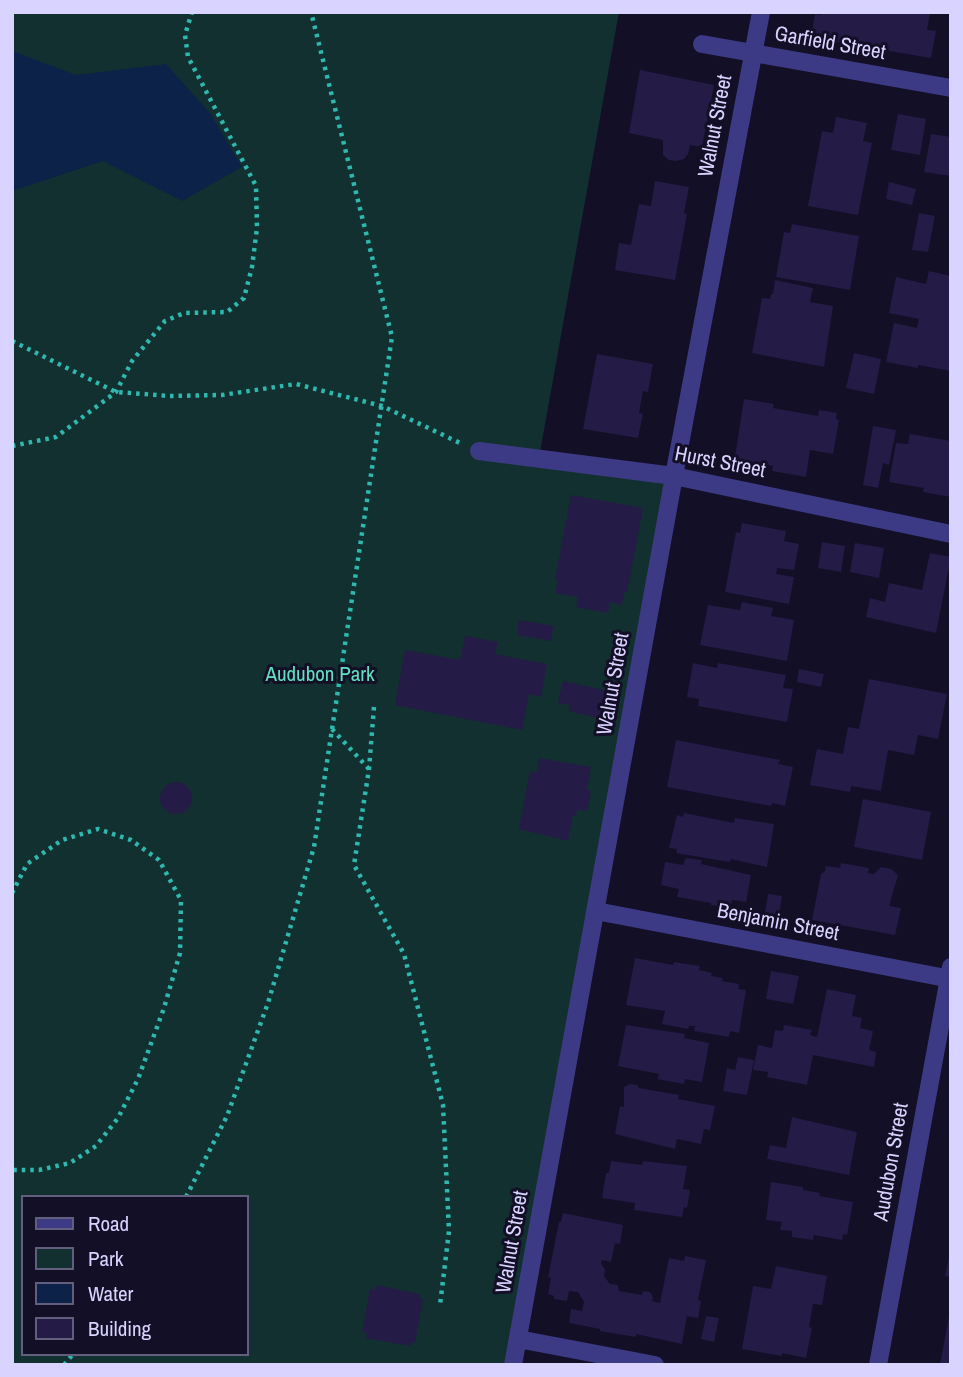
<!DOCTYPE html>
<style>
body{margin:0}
#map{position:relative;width:963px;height:1377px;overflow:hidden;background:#130f26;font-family:"Archivo Narrow",sans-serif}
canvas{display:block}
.frame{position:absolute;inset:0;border:14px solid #d9d4ff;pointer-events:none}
.legend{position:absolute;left:21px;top:1195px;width:228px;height:161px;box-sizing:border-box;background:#130f26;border:2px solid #625e7d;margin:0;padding:9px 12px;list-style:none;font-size:21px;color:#d9d4ff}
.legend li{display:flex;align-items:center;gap:14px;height:35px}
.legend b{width:35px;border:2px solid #625e7d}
</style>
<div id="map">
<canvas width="963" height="1377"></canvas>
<div class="frame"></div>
<ul class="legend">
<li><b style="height:9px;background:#3d3a85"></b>Road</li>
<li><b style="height:19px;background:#12302f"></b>Park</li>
<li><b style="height:19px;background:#0c2248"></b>Water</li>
<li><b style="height:19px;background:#241b47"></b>Building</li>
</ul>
</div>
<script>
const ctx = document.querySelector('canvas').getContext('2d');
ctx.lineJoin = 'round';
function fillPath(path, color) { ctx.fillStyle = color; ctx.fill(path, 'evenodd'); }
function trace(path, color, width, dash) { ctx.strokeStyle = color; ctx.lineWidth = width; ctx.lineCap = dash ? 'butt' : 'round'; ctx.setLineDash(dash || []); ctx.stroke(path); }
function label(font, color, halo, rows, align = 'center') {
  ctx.font = font + ' "Archivo Narrow",sans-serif'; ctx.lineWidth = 6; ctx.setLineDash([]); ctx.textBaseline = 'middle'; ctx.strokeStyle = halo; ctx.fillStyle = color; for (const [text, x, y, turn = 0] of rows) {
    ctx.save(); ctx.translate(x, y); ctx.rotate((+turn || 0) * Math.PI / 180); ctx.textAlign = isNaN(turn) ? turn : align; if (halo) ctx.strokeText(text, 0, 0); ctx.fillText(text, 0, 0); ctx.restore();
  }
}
const green = new Path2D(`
 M12,12H619L539,458L666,479L511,1365H12ZM23,1197H247V1354H23Z`);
const water = new Path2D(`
 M12,51L76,75L166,64L210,113L242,167L182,201L103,161L12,191Z`);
const building = new Path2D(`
 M821,12L930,13L927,30L936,31L931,58L811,38L815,14L821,15Z
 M640,70L714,85L702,147L690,145L688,154L684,159L676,161L669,160L663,155V140L629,133Z
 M898,114L926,119L920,155L891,150Z
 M836,117L867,123L863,141L872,143L858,215L808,206L822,131L833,133Z
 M931,134L951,137V176L924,172Z
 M655,181L689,187L684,213L687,214L675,280L615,270L619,243L631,245L639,204L651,206Z
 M889,182L916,189L912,205L886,199Z
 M919,213L935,216L928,252L912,250Z
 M792,224L859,236L850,290L776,277L784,232L790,233Z
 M929,271L951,276V371L918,365V368L886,362L894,323L917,328L919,319L889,313L896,277L926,284Z
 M775,280L813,288L810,302L833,306L824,367L752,353L762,298L770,299L771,294H773Z
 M854,353L881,359L874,394L846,388Z
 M597,354L653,364L648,392L643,391L639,413L643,414L638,438L583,429Z
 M744,399L774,404L773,408L818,416L819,410L837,413L836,419L839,420L833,454L810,450L806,477L772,471L773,466L756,463L755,467L734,463Z
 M873,426L896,430L889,465L883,463L878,488L863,485Z
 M910,434L951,441V497L923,492L924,488L889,482L896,443L908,444Z
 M571,495L643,508L627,593L624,592L622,605L610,602L608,613L576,607L578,597L555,593L558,579H555Z
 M742,523L786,531L784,541L799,544L794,570L777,568L776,574L794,577L789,604L725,592L736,532L740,533Z
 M822,542L845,546L841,572L818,568Z
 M855,543L884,548L879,578L850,572Z
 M930,553L951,557L936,633L866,617L870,598L885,602L889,583L922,590Z
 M742,602L773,608L771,616L794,620L787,661L700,645L708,605L740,610Z
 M519,620L554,626L551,641L517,635Z
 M465,636L498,642L495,654L547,664L541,697L529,694L522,730L395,705L405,650L460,660Z
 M693,663L717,668L718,663L786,675L783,688L793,689L787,722L698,706L699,699L687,697Z
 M799,669L824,674L821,687L797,682Z
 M869,679L947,694L938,739L918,735L914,755L888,750L881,791L851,786L850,792L810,785L817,749L843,754L848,727L859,729Z
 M563,681L608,691L602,719L569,711L570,705L558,703Z
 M676,740L780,760L778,764L793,767L785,806L772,803L771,806L667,787Z
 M539,758L591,767L587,790L591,791L587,811L577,809L576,816L573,815L568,841L519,829L530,771L537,773Z
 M160 798a16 16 0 1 1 32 0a16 16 0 1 1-32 0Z
 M863,799L931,812L922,860L854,847Z
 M684,813L734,823L735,818L774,824L767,867L731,859L730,862L676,853L677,849L669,848L677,815L683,817Z
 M686,858L702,860L701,864L751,875L746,902L732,900L731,905L725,904V907L711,905V903L677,897L679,889L661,885L665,862L683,865Z
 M841,863L869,868L868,873L874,874L881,867L891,869L898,875L889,906L901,908L895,935L812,920L821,874L825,871L826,866L840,868Z
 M768,894L782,896L778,922L764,919Z
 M635,958L673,965L674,962L700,966L699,970L712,973L711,976L723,978L722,981L739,984L738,989L746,990L739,1033L730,1031L729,1037L694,1031L695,1026H689L688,1029L662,1024L665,1011L626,1005Z
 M771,971L799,976L793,1004L766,999Z
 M827,989L856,995L852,1016L862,1018L860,1028L873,1031L869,1050L876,1052L874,1067L813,1055L807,1085L767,1077L768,1072L753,1070L758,1045L772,1048L775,1030L783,1031L784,1025L812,1030L810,1035L817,1037Z
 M626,1025L685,1034L684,1038L709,1043L702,1082L685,1079L684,1084L657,1079L659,1074L618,1066Z
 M738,1057L754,1060L747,1095L723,1091L727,1068L735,1070Z
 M630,1084L637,1085L639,1088L679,1095L678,1099L715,1106L710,1130L704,1129L701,1144L677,1139L675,1149L615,1134L620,1106L624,1107V1087Z
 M792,1117L857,1132L849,1175L767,1159L770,1145L786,1148Z
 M611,1161L642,1165L643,1161L687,1166L683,1189L690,1190L687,1208L684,1207L682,1217L634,1210L635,1203L602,1198L606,1173H609Z
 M771,1182L803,1187V1190L820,1193L819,1196L853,1202L847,1235L843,1234L842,1240L814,1235L813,1240L792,1237V1231L780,1230L782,1222L766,1220Z
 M563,1213L623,1225L620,1244L615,1243L611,1262L602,1260L601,1264L605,1269L604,1276L610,1284L618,1285L619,1291L642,1295L643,1291L650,1292L653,1297L652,1301L660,1303L669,1258L684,1261L685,1256L706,1260L698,1300L701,1301L698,1318L687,1316L682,1344L636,1334V1337L600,1331V1329L569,1323L571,1309L582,1311L584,1302L578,1292L569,1291L567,1301L554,1299V1296L548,1294L551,1278L548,1277L559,1222H561Z
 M950,1254H951V1277L945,1276Z
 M776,1266L827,1276L822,1305L813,1304L809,1327L812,1328L806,1358L782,1353V1356L742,1349L753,1286L771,1289Z
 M376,1285L420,1294L419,1298L423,1299L415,1343L411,1342L410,1346L366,1338L367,1333L362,1332L370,1289L375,1290Z
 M706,1316L719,1318L714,1342L701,1339Z
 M949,1316L951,1365H940Z`);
const path = new Path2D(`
 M12,341L116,392L170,396L222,395L296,384L382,406L460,443
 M12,446L56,437L116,392L132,361L165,321L184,313L227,312L244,298L252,267L257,228L256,186L188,57L185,35L192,12
 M374,707L369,769L354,865L404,954L443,1105L449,1231L440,1305
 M332,729L369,769
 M12,893L27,864L62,840L98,829L131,840L159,860L181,900L180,953L164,1008L138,1079L118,1118L96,1146L70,1163L39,1170H12
 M186,1197L227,1116L268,1003L314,847L392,337L311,12
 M64,1365L73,1354`);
const street = new Path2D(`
 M702,44L951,88
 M479,451L674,476L951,534
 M596,911L951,979
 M518,1339L655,1365
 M513,1365L674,476L761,12
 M878,1365L951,967`);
const streetNames = [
 ["Garfield Street",830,44,10],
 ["Walnut Street",716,126,-79],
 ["Hurst Street",720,463,11],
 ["Walnut Street",614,684,-80],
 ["Benjamin Street",778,923,11],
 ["Audubon Street",892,1162,-80],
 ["Walnut Street",513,1242,-80]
];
const parkNames = [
 ["Audubon Park",320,675]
];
fillPath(green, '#12302f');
fillPath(water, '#0c2248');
fillPath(building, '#241b47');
trace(path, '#2fb8b0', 4.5, [3.5, 5]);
trace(street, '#3d3a85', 18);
label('21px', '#d9d4ff', '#130f26', streetNames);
label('21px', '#5fe0c0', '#130f26', parkNames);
</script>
